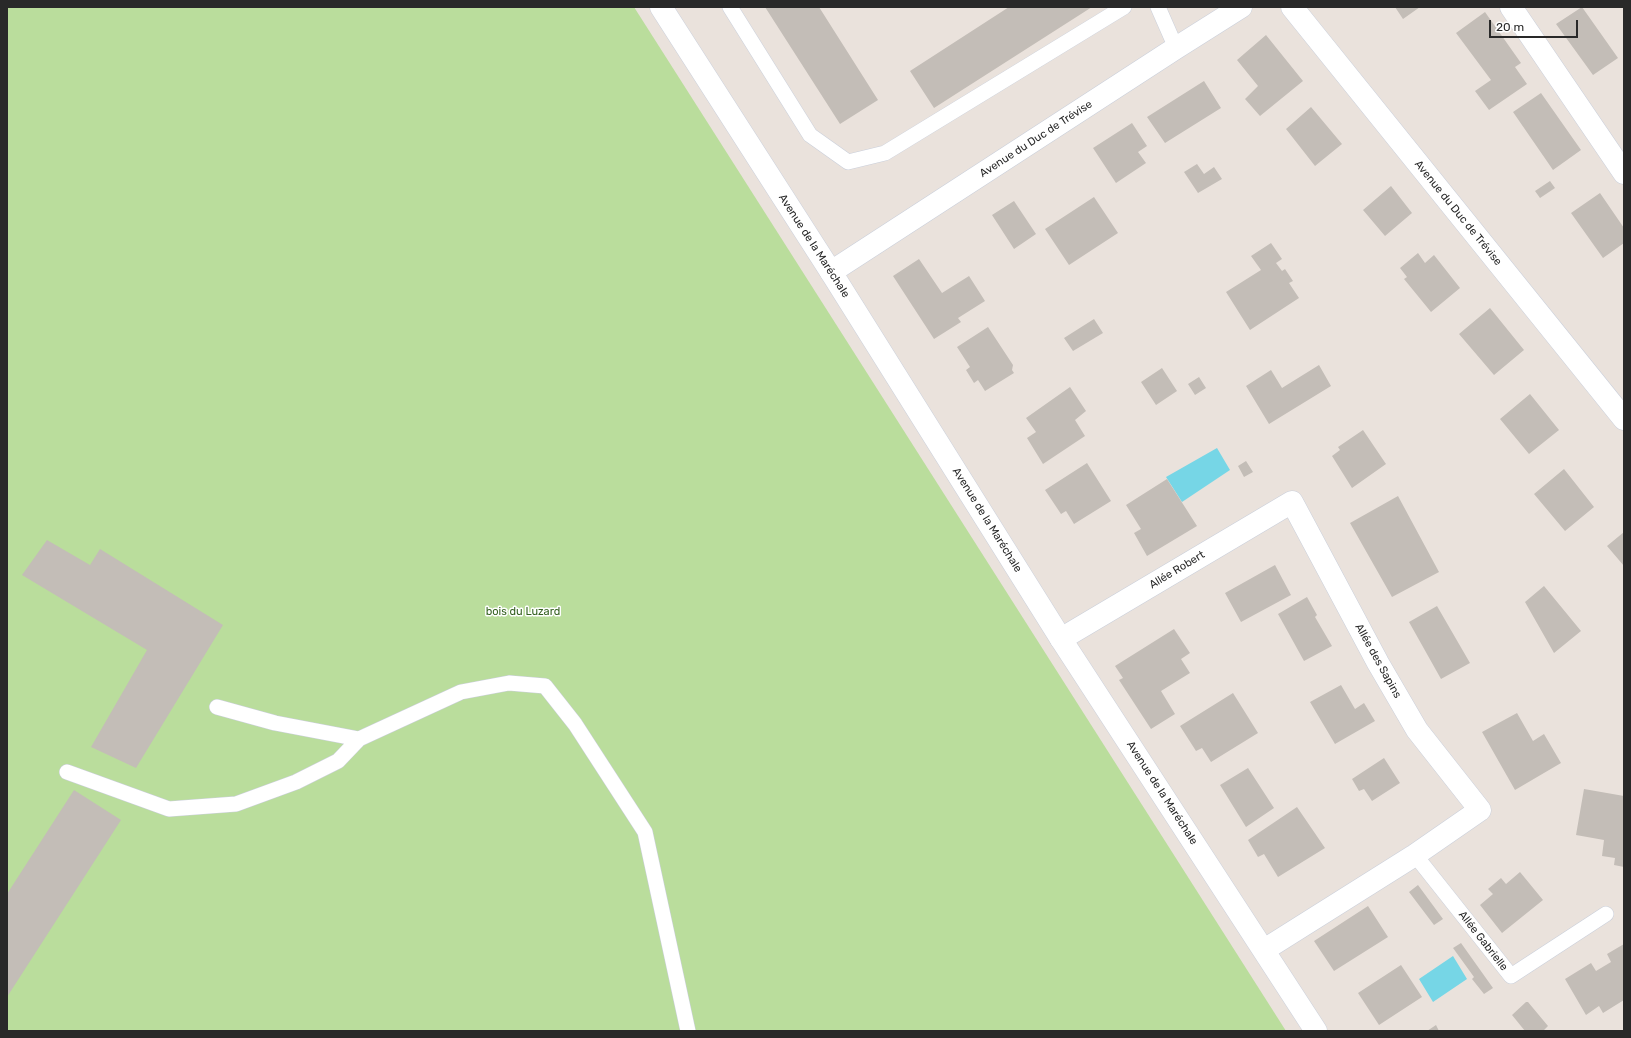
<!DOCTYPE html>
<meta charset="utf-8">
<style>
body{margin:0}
#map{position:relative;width:1631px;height:1038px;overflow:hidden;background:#eae2dc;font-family:Rubik,sans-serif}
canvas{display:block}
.frame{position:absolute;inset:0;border:8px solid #292929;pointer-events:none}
.scale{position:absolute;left:1489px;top:20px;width:89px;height:18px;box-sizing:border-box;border:2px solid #292929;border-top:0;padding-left:5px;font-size:12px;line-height:14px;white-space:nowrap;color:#292929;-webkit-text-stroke:3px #fff;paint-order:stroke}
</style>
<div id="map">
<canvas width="1631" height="1038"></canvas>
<div class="frame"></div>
<div class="scale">20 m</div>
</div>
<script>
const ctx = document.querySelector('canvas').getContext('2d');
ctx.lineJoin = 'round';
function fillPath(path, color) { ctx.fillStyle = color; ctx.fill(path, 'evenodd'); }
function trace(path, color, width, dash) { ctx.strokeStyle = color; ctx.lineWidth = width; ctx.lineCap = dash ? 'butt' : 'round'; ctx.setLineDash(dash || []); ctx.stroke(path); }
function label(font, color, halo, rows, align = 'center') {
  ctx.font = font + ' Rubik,sans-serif'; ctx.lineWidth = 3; ctx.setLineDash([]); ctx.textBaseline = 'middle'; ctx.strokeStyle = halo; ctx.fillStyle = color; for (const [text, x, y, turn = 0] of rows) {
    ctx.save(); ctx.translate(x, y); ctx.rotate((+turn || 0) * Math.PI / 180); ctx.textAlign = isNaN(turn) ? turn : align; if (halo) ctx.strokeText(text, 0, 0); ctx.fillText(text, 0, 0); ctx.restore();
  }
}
const green = new Path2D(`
 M7,7H634L1286,1031H7Z`);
const water = new Path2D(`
 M1217,448L1230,470L1182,502L1166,477Z
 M1453,956L1467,979L1433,1002L1419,979Z`);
const building = new Path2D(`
 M765,7H819L878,100L840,124Z
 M1009,7H1092L934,108L910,71Z
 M1395,7H1420L1403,19Z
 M1582,7L1618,58L1593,75L1556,24Z
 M1485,12L1521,63L1515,67L1527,84L1489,110L1475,91L1491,80L1456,33Z
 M1266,35L1303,81L1260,116L1245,99L1258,86L1237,60Z
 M1204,81L1221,108L1165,143L1147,117Z
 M1541,93L1581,150L1553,170L1513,112Z
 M1311,107L1342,144L1315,166L1286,129Z
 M1132,123L1147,146L1138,152L1146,163L1116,183L1093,148Z
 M1197,164L1204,174L1214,167L1222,179L1198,193L1184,172Z
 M1550,181L1555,188L1540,198L1535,191Z
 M1391,186L1412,213L1385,236L1363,210Z
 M1600,193L1624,228V243L1603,258L1571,213Z
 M1094,197L1118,233L1069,265L1045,229Z
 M1014,201L1036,234L1014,249L992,215Z
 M1271,243L1282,259L1276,263L1282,271L1285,269L1293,281L1289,283L1299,298L1250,330L1226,292L1261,270L1251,256Z
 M1418,253L1425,263L1434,255L1460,288L1431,312L1404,279L1407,277L1400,268Z
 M919,259L942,293L969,276L985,301L958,318L961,322L934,339L893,276Z
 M1490,308L1524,350L1494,375L1459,334Z
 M1094,319L1103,333L1073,351L1064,338Z
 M988,327L1013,365L1012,370L1014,373L985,391L978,380L974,383L966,370L970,367L957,347Z
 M1319,365L1331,386L1269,424L1246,386L1271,370L1282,388Z
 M1162,368L1177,391L1156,405L1141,382Z
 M1199,377L1206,388L1195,395L1188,384Z
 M1070,387L1086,411L1075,420L1085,436L1043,464L1027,438L1036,432L1026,418Z
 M1530,394L1559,430L1529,454L1500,419Z
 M1363,430L1386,464L1352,488L1332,456L1340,450L1338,447Z
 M1246,461L1253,472L1244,477L1238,466Z
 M1087,463L1111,501L1074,524L1066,511L1061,514L1045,490Z
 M1564,469L1594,507L1565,531L1534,494Z
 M1167,479L1197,526L1147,556L1134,533L1141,529L1126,505Z
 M1398,496L1439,572L1392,597L1350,523Z
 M1624,532V566L1607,546Z
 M47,540L90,565L100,549L223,625L136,768L91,747L147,650L22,575Z
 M1275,565L1291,595L1241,622L1225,593Z
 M1544,586L1581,631L1554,653L1525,602Z
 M1307,597L1317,615L1315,617L1332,646L1304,661L1278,614Z
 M1437,606L1470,663L1441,679L1409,622Z
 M1174,629L1190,653L1181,659L1190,673L1161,691L1175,714L1151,729L1119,680L1123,678L1115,666Z
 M1341,685L1355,709L1364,703L1375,721L1335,744L1310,702Z
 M1233,693L1258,733L1211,762L1202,748L1196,751L1180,726Z
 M1517,713L1533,741L1544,734L1561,763L1515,790L1482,732Z
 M1384,758L1400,783L1372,801L1364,789L1359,791L1352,779Z
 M1248,768L1274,808L1246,827L1220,785Z
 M1584,789L1624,796V867L1614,865L1615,858L1602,856L1604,840L1576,835Z
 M74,790L121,820L7,997V894Z
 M1297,807L1325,848L1278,877L1264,854L1258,857L1248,840Z
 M1520,872L1543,900L1502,933L1480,905L1493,894L1488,889L1501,878L1506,884Z
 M1418,885L1443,919L1434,925L1409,892Z
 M1368,906L1388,937L1334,971L1314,941Z
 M1461,943L1493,988L1484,994L1472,979L1474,977L1453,948Z
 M1624,944V1000L1603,1013L1599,1006L1586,1015L1565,979L1591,963L1596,971L1611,962L1607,954Z
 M1401,965L1422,997L1379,1025L1358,993Z
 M1526,1002H1528L1548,1026L1543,1031H1525L1512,1015Z
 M1436,1025L1439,1031H1427Z`);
const service = new Path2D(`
 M730,7L810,135L848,162L885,153L1124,7
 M1158,7L1176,48
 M217,707L275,723L359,739L461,692L509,683L545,686L575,724L645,832L688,1031
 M67,772L169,809L236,804L296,782L338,761L359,739
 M1415,855L1511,976L1606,914`);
const minor = new Path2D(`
 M1292,7L1624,419
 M1511,7L1624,173
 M831,272L1176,48L1241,7
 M1061,639L1292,502L1378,663L1417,730L1480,810L1415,855L1264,950`);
const tertiary = new Path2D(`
 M661,7L831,272L1061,639L1316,1031`);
const streetNames = [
 ["Avenue du Duc de Trévise",1036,139,-33],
 ["Avenue du Duc de Trévise",1458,213,51],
 ["Avenue de la Maréchale",814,246,57],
 ["Avenue de la Maréchale",987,520,58],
 ["Allée Robert",1177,570,-31],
 ["Allée des Sapins",1378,661,61],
 ["Avenue de la Maréchale",1162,793,57],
 ["Allée Gabrielle",1483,941,52]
];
const parkNames = [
 ["bois du Luzard",523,612]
];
fillPath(green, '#badd9c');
fillPath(water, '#76d6e6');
fillPath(building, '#c3bdb7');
trace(service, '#cacfda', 16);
trace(minor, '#cacfda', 23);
trace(tertiary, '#cacfda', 23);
trace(service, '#fff', 15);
trace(minor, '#fff', 22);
trace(tertiary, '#fff', 22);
label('11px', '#292929', '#fff', streetNames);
label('11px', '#34601f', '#fff', parkNames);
</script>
